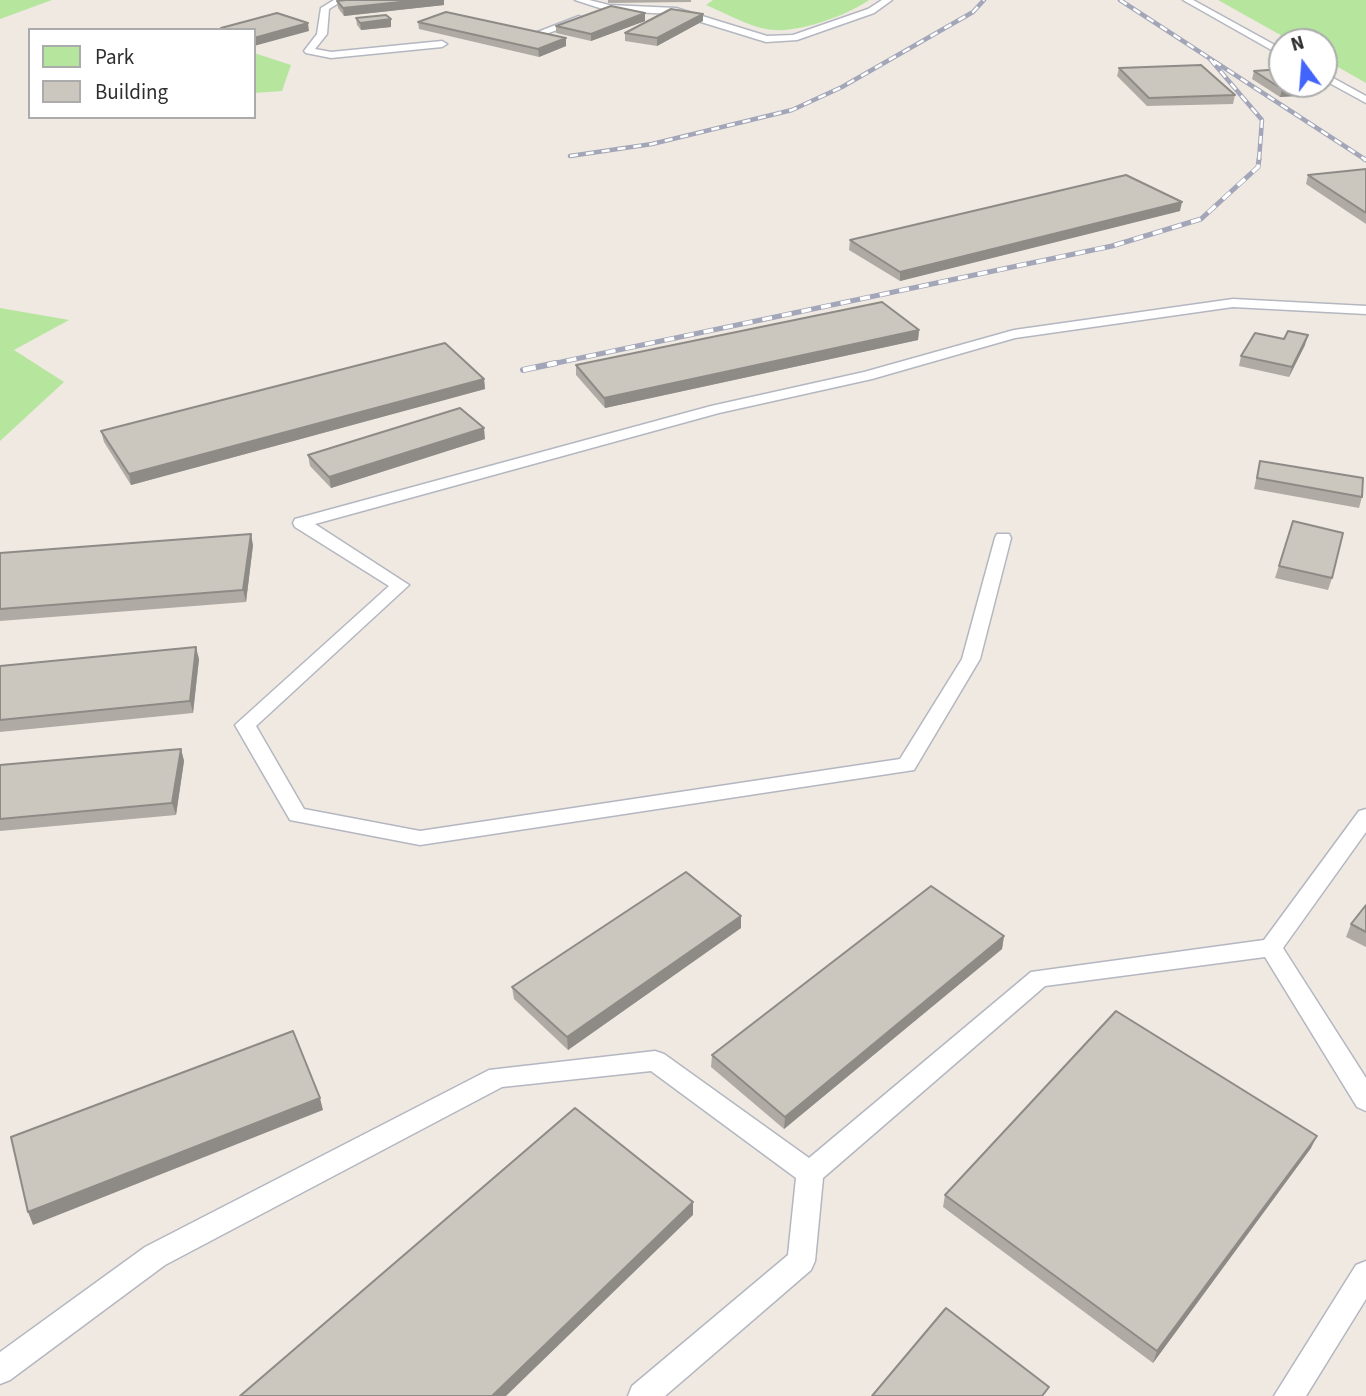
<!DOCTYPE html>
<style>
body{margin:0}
#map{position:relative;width:1366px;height:1396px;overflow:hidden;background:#efe9e1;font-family:"Source Sans 3",sans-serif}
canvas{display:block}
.legend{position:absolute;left:28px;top:28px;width:228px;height:91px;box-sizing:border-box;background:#fff;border:2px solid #ababab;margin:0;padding:9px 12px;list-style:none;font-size:21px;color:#2e2e2e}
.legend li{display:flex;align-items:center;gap:14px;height:35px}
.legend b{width:35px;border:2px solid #ababab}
.north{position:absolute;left:1268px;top:28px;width:70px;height:70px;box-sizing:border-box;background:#fff;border:2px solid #ababab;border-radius:50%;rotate:344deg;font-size:19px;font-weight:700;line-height:28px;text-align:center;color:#2e2e2e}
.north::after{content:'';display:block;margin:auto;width:24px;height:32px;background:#4264fb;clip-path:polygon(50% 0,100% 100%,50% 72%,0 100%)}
</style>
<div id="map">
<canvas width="1366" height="1396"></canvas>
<ul class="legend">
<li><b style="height:19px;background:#b6e59e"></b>Park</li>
<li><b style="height:19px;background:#cbc7bf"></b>Building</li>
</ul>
<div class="north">N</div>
</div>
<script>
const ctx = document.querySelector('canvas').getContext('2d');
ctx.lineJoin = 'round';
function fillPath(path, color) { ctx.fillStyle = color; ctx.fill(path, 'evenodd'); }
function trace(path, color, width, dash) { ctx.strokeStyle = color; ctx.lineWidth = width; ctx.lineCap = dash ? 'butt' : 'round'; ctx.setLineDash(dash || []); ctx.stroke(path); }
const green = new Path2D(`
 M0,0H52L0,19Z
 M713,0H869C846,16 794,35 766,29C746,25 725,13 706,5Z
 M1218,0H1366V83L1324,59V42H1293Z
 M254,53L291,65L282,91L254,93Z
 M0,308L69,320L14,350L64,382L0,441Z`);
const service = new Path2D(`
 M334,0H344L329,9L327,34L315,49L331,52L442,41L447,44L442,47L331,58L306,53L304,51L317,34L321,8Z
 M575,0H589L609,5L676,8L767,36L793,35L868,9L882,0H892L874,13L797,40L766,42L675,14L609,11Z
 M1183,0H1193L1282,49V56Z
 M579,16L583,19L582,21L543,35L535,33Z
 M1324,73L1366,96V103L1324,80Z
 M1233,299L1366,306V314L1233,307L1015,338L872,379L719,413L315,524L409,585L256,726L304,809L420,831L900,759L962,659L995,538L997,534H1009L1011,538L980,659L914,770L420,845L290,820L235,725L389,586L295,527L293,523L295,519L711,406L864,372L1014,330Z
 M1366,809V832L1283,948L1366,1078V1111L1357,1107L1265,957L1045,986L823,1178L815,1261L811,1270L665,1396H628L632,1386L788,1255L796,1178L651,1071L502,1087L165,1265L10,1380L0,1384V1352L145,1247L489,1070L655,1051L664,1054L809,1158L1031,972L1264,940L1359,811Z
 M1366,1261V1299L1306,1396H1274L1356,1265Z`);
const railFar2 = new Path2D(`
 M1120,0L1366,160
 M1210,59L1262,120L1259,160
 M570,156L652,144L792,110L842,87L973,12L984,0`);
const railFar1 = new Path2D(`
 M1364,159L1366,160
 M547,365L1112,246L1201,219L1258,167L1259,159`);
const rail = new Path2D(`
 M523,370L556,363`);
const wall = new Path2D(`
 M608,0H691V2L608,3Z
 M337,1L444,5L344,16L338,8Z
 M645,13V21L591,41L556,33V26Z
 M356,18L391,27L361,30L357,25Z
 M703,21L657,46L625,41V33Z
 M418,22L566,38V46L539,57L419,29Z
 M1119,68L1235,95L1233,104L1147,106L1117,76Z
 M1254,71L1312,95L1280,97L1252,79Z
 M1366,169V224L1306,184L1308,175Z
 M1180,211L900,281L849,250L850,240Z
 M919,330L918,340L605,408L576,375V365Z
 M1305,345L1289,377L1239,366L1241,356Z
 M484,379L485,389L131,485L104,442L101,431Z
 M485,439L331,488L310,466L308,455Z
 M1260,461L1362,497L1359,508L1254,489Z
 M1293,521L1332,578L1328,590L1275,578Z
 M253,545L246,602L0,621V553Z
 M199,659L193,713L0,732V666Z
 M181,749L184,761L176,815L0,831V765Z
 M1366,905V947L1346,937L1351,924Z
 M741,916V928L568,1050L514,999L512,987Z
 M1004,936L1002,949L784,1129L711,1067L712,1055Z
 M1311,1148L1153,1363L943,1207L945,1195Z`);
const shadedWall = new Path2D(`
 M419,0H444V5L344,16L343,8Z
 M645,13V21L591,41V34Z
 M703,14V21L657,46V38Z
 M391,19V27L361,30L360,23Z
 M308,23L309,31L254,46V38Z
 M566,38V46L539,57L538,49Z
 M1314,87L1312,95L1280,97L1282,89Z
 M1182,202L1180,211L900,281V272Z
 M919,330L918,340L605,408L604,398Z
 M1308,335L1305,345L1289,377L1292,367Z
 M484,379L485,389L131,485L129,474Z
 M484,428L485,439L331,488L329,477Z
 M251,534L253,545L246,602L243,590Z
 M196,647L199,659L193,713L190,701Z
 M181,749L184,761L176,815L172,803Z
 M741,916V928L568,1050L567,1037Z
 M1004,936L1002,949L784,1129L785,1117Z
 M320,1098L323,1110L33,1225L28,1212Z
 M1317,1136L1311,1148L1153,1363L1157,1351Z
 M693,1202V1215L506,1396H492Z`);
const building = new Path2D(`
 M346,0H419L343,8L337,1Z
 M611,6L645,13L591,34L556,26Z
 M671,9L703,14L657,38L625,33Z
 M446,12L566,38L538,49L418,22Z
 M277,13L308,23L254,38V30H227L221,28Z
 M386,15L391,19L360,23L356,18Z
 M1201,65L1235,95L1149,98L1119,68Z
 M1282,69V84H1309L1314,87L1282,89L1254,71Z
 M1366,169V213L1308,175Z
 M1126,175L1182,202L900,272L850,240Z
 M882,302L919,330L604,398L576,365Z
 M1288,331L1308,335L1292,367L1241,356L1255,333L1284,339Z
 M445,343L484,379L129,474L101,431Z
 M460,408L484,428L329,477L308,455Z
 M1260,461L1363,478L1362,497L1257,478Z
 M1293,521L1343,533L1332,578L1279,566Z
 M251,534L243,590L0,609V553Z
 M196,647L190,701L0,720V666Z
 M181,749L172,803L0,819V765Z
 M686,872L741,916L567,1037L512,987Z
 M931,886L1004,936L785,1117L712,1055Z
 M1366,905V932L1351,924Z
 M1116,1011L1317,1136L1157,1351L945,1195Z
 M293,1031L320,1098L28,1212L11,1137Z
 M575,1108L693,1202L492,1396H240Z
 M946,1308L1049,1387L1042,1396H872Z`);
fillPath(green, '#b6e59e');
trace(service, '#b4b7c1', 3);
fillPath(service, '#fff');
trace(railFar2, '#a3a6b8', 4.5);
trace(railFar1, '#a3a6b8', 5);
trace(rail, '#a3a6b8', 6);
trace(railFar2, '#fff', 2.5, [8]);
trace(railFar1, '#fff', 3.5, [10]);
trace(rail, '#fff', 4.5, [13]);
fillPath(wall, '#afaba4');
fillPath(shadedWall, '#8e8b86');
fillPath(building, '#cbc7bf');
trace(building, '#8e8b86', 2);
</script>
